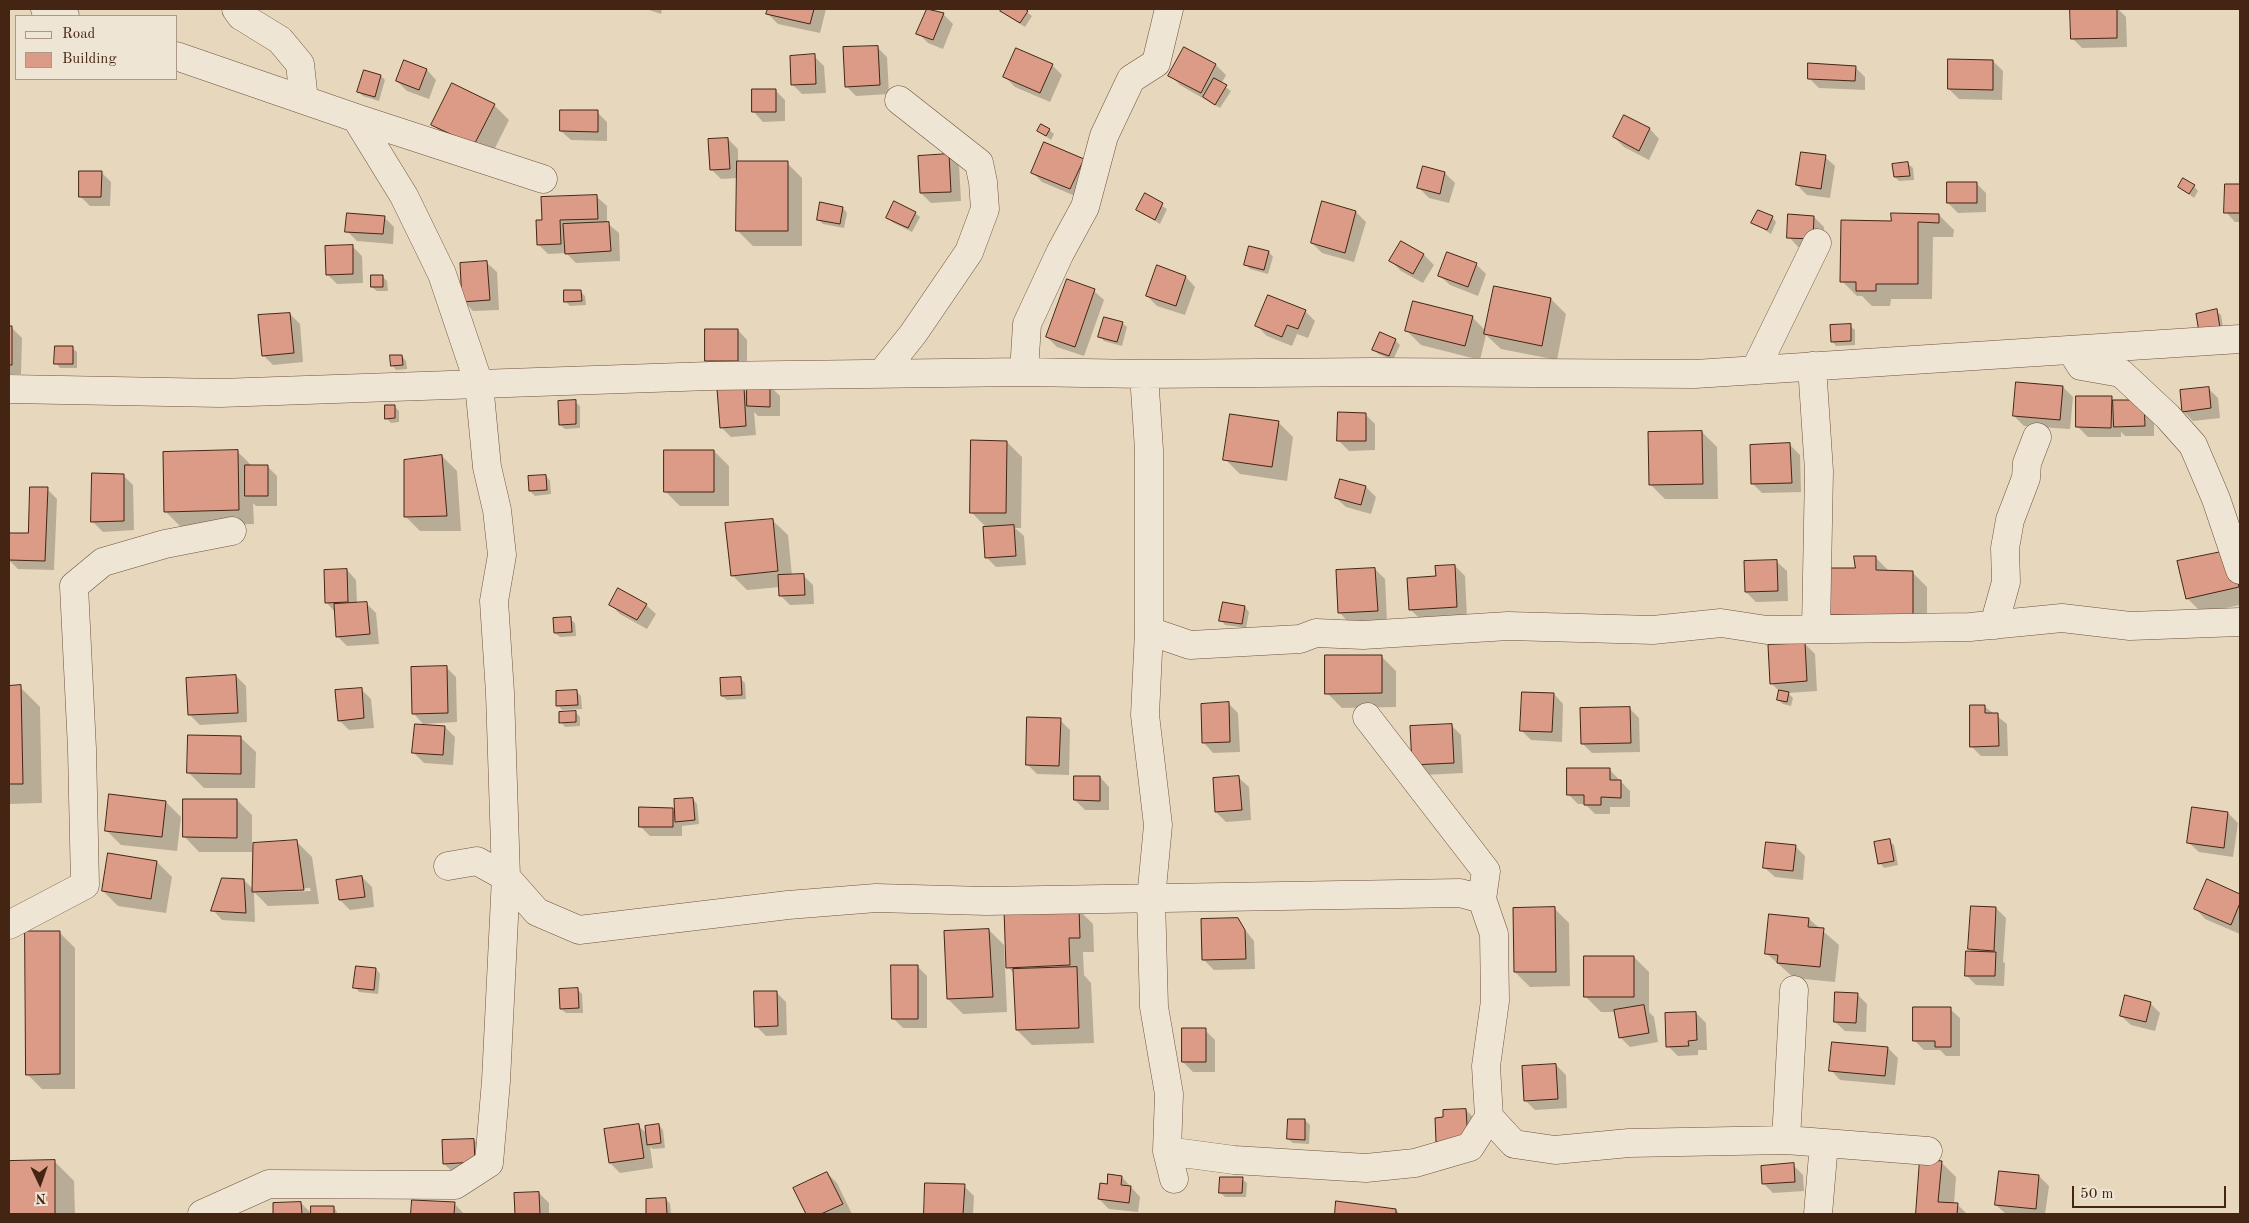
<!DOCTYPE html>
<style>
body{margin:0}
#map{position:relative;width:2249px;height:1223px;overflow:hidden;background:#e7d7bd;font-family:"Old Standard TT",serif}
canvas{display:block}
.frame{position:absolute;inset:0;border:10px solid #442513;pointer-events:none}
.legend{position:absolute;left:15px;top:15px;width:162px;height:65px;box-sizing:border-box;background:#efe5d4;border:1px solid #ab9887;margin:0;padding:6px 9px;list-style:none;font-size:15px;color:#442513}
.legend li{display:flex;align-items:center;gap:10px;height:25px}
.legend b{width:25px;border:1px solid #ab9887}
.north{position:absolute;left:15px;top:1158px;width:50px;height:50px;-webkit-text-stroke:4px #efe5d4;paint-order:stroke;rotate:177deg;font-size:14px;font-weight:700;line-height:20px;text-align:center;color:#442513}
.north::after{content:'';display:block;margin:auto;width:18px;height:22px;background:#442513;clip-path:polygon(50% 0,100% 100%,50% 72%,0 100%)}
.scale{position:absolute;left:2072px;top:1186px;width:154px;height:22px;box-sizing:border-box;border:2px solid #442513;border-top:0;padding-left:6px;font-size:15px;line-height:18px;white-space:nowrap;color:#442513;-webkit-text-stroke:4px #efe5d4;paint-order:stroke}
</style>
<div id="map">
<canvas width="2249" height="1223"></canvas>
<div class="frame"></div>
<ul class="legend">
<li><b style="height:6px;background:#efe5d4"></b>Road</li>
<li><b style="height:14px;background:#db9b86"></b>Building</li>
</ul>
<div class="north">N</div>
<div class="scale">50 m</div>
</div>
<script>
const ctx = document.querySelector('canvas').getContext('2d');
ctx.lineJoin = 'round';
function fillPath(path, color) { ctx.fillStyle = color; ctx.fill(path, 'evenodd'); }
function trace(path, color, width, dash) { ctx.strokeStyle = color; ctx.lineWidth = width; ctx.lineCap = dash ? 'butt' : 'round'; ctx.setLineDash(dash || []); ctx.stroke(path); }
const shadow = new Path2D(`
 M646,9H662L661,14Z
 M769,9H826L820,33L778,24L768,14Z
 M928,9L943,14L953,24L943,49L928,43L918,33Z
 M1003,9H1023L1032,16L1025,27L1006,15L1002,11Z
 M2072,9H2118L2126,17L2127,47L2082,48L2072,38Z
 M877,47L887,57L889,94L856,96L846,86Z
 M1184,49L1216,65L1226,75L1221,84L1231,91L1220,108L1180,85L1170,75Z
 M814,56L824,66L826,93L802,94L792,84Z
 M1993,61L2003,71L2002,100L1959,99L1949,89Z
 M1052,65L1062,75L1050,102L1015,87L1005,77Z
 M1855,67L1865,77V90L1819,88L1809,78Z
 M427,70L436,80L429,99L407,91L397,81Z
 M381,76L385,80L379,101L363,96L359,92Z
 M775,90L785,100V121L763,122L754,112Z
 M494,105L509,120L489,160L448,139L433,124Z
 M597,112L607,122V141L571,140L561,131Z
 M1650,129L1659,139L1649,160L1624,147L1614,137Z
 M1049,130L1054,134L1051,140L1038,131Z
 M728,139L738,149V163H787L802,178V246H753L738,231V178L721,179L711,169Z
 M949,155L959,165L961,201L931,203L921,193Z
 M1825,157L1835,166L1830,198L1807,195L1797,185Z
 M1083,160L1093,169L1080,198L1042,182L1032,172Z
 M1908,164L1913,168L1914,180L1899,181L1895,177Z
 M101,172L111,182L110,206H90L80,196Z
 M1445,173L1455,183L1449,203L1429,198L1419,188Z
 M1976,183L1986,193V212L1958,213L1948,203Z
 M2226,185L2240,186V222H2235L2226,212Z
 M2194,186L2198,191L2194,198L2179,187Z
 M1145,195L1167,209L1160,224L1137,210Z
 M597,197L607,206V223L619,233L620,261L576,263L566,253L548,254L538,244L543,222Z
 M843,208L847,213L844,228L823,224L818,219Z
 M1356,212L1366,222L1354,262L1322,253L1312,243Z
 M915,213L920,217L912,232L892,222L888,217Z
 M1939,215L1954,230L1953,237H1933L1932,299H1891L1890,306H1872L1862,296H1857L1842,281L1892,222Z
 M384,217L394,227L393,244L357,241L347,231Z
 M1772,217L1776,222L1771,234L1753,222Z
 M1814,217L1824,227L1822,248L1798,247L1789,237Z
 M1401,243L1424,255L1434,265L1423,283L1401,271L1391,261Z
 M352,246L362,256L363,283L337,284L327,274Z
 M1269,252L1273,257L1268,274L1250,269L1245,264Z
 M487,263L497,272L499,310L473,311L464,301Z
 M1476,264L1486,274L1478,296L1450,285L1440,276Z
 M382,276L387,281L388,291H377L372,287Z
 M1186,277L1195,287L1185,315L1157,306L1147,296Z
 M1495,288L1551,299L1566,314L1557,360L1501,349L1486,335L1480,360L1421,345L1406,330L1472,317L1486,331Z
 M580,291L585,296L586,305L570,306L565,301Z
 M1094,291L1104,300L1084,356L1057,347L1047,337Z
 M1305,311L1315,321L1308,338L1297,334L1292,346L1267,336L1257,326Z
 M2216,311L2221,315L2224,333L2205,336Z
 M290,314L300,324L303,362L273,365L263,355Z
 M1122,323L1127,327L1122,346L1104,341L1100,336Z
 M1850,326L1855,330V345L1836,346L1832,341Z
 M9,328H12L22,338L21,374H9Z
 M738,330L747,340V370H716L706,360Z
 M1395,340L1400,345L1393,360L1378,354L1374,349Z
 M72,348L77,352V368H60L56,363Z
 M402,356L406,361L407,369L396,370L392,365Z
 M770,386L780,396V416H758L754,412L756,435L731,437L721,427L743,389L748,393Z
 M2063,387L2073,397L2070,429L2024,426L2014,416Z
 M2208,388L2218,398L2220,418L2193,421L2183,411Z
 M2111,397L2115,402L2154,411V436H2125L2121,432V437H2088L2078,427Z
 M575,402L580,406V428L565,429L560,425Z
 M394,406L399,411V422L391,423L386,418Z
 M1365,414L1375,424V450L1349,451L1339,441Z
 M1278,422L1293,437L1287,481L1240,474L1225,459Z
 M1702,432L1717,447L1718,499H1665L1650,484Z
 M1007,442L1022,457L1021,528H1015L1024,536L1026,565L996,567L986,557L987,528L971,512Z
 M1790,445L1800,455L1801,492L1762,493L1752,483Z
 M237,451L253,467L267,466L277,476V506H256L253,503L254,524L180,526L165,511Z
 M714,451L729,466V506H680L665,491Z
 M442,456L457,471L461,531H420L405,516Z
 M123,475L133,485L134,530L103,532L93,522Z
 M546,476L550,481L551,494L535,496L530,491L529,477Z
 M1341,480L1366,487L1376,497L1371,514L1346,507L1336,498Z
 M47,489L57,499L54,570L18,569L9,560V534L29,535Z
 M772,520L788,535L792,576L803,575L813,585L814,604L790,605L780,595V587L747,590L732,575Z
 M1875,557L1890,572H1912L1927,587V629H1842L1827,614L1856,569Z
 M2240,561V605L2202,613L2187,598Z
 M1777,562L1787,571L1788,601L1756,602L1746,592Z
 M1455,566L1465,576L1467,617L1420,619L1410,609L1437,578Z
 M1375,569L1385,579L1387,621L1349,623L1340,613Z
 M347,570L356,580L357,604L366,603L376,613L379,644L347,646L337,636L335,612L326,602Z
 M611,605H646L656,614L647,629L620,614Z
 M1245,607L1249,612L1246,628L1225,625L1221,620Z
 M570,619L575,623L576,636L560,637L555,633Z
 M1805,644L1815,654L1817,691L1788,693L1793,698L1791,706L1783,704L1778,700L1780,692L1771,683Z
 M1381,656L1396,671V707L1342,708L1327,693Z
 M446,667L456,677L457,722L423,724L414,714Z
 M236,676L246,686L247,722L200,725L190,715Z
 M740,678L745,683L746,699L727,700L722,696Z
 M9,687H20L40,707L42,803L9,804Z
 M361,689L371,699L374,728L349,730L339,720Z
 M577,692L581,696L582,709L562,710L558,705Z
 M1554,694L1563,704L1562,742L1531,740L1521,730Z
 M1228,703L1238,713L1240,752L1213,753L1204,743Z
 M1984,706L2007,724L2008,756H1981L1971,746Z
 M1629,708L1639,718L1640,752L1592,753L1582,743Z
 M575,712L580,717V726L565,727L561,722Z
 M1060,720L1070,730L1069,775L1037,774L1027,764Z
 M1451,725L1461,735L1463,773L1423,775L1413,765Z
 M445,727L455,737L453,765L424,763L414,753Z
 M240,737L256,752L255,788H204L189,773Z
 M1610,770L1630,791V807H1610V814H1595L1585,804H1578L1568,794Z
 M1100,777L1109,787V810H1085L1075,800Z
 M1239,778L1249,787L1251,820L1226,822L1216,812Z
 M693,799L697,804L699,824L682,826V836H650L640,826L672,809L676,813Z
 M237,800L252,815V852H199L184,836Z
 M166,802L181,817L177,851L121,845L106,830Z
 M2228,813L2238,823L2233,857L2199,852L2189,843Z
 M1889,841L1894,845L1898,865L1884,868L1880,863Z
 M297,842L312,857L319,904L268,906L254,892L255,922L222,920L213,910L244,880L253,889ZM310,888L311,891L267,892V890Z
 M1795,846L1805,856L1803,880L1775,877L1765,868Z
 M157,862L172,877L166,913L118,906L103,891Z
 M362,877L372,887L374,907L350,910L340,900Z
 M2207,881L2240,895V934L2205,919L2196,909Z
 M1554,908L1569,923L1570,986L1530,987L1515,972Z
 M1996,908L2006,918L2003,962L2005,963L2004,986L1976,985L1966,975L1974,953L1969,948Z
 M1078,909L1093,924L1094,952H1083L1084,975L1091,983L1094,1043L1032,1045L1017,1030L1015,974L1008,967Z
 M1809,919L1839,945L1835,982L1794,978L1766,953Z
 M1237,920L1254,941L1255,969L1214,970L1204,960Z
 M989,930L1004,945L1007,1012L963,1014L948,999Z
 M60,933L75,948V1089H42L27,1074Z
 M1634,957L1649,972V1012L1654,1017L1658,1042L1630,1047L1620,1037L1616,1012H1601L1586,997Z
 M917,966L927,976V1028H903L893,1018Z
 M376,969L380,974L378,994L359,992L355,987Z
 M578,990L582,994L583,1013H566L561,1009Z
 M776,992L786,1002L787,1035L766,1036L756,1026Z
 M1857,994L1867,1004L1866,1032L1845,1031L1835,1022Z
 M2150,1003L2160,1013L2155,1031L2131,1025L2121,1016Z
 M1950,1009L1960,1018V1056H1946L1940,1050H1924L1914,1040Z
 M1696,1013L1706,1023L1707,1050H1698V1055L1678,1056L1668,1046Z
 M1205,1030L1215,1040V1072H1193L1183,1062Z
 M1888,1048L1898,1058L1895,1085L1840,1080L1831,1070Z
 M1556,1065L1566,1075L1567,1108L1535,1110L1525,1100Z
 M1466,1110L1476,1120L1447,1151L1437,1141L1444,1118Z
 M1305,1120L1310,1125L1309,1144L1293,1143L1288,1139Z
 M659,1125L663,1130L665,1148L653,1149L650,1147L653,1168L620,1173L610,1163L639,1126L647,1134Z
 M474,1140L484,1150L454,1173L444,1164Z
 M54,1161L74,1181L75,1214H9V1162Z
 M1922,1161L1941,1162L1956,1177L1954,1204H1957L1967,1214H1917Z
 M1793,1165L1803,1175L1804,1191L1773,1193L1763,1183Z
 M827,1173L837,1183L852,1214H808L795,1189Z
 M2039,1176L2049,1186L2045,1214H2006L1996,1205Z
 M1122,1177L1140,1197L1138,1212L1109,1209L1099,1199Z
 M1242,1179L1247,1183L1246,1197H1225L1220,1192Z
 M926,1184L964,1186L974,1196L973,1214H925Z
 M539,1193L549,1203V1214H516V1194Z
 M666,1199L670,1204L671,1214H648L647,1200Z
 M413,1201L454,1203L464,1214H413Z
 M301,1203L312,1214H275L274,1204Z
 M1337,1203L1396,1210L1400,1214H1336Z
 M334,1207L338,1214H312V1208Z`);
const building = new Path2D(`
 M768,9H814L810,24L766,14Z
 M927,9L944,13L933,40L916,34Z
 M1002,9H1025L1028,11L1020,23L1000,11Z
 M2070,9H2117V38L2071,39Z
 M878,46L880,85L845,87L843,47Z
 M1184,47L1216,64L1201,93L1168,76Z
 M1016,48L1053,64L1040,93L1003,77Z
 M815,54L816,84L791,85L790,56Z
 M1948,59L1993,60V90L1948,89Z
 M404,60L427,69L419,90L396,81Z
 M1808,63L1856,66L1855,81L1808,79Z
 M364,70L381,75L375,97L357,92Z
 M1214,78L1227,85L1215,105L1203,97Z
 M452,83L495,104L474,145L431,125Z
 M752,89H776V112H752Z
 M560,110H598V132L560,131Z
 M1624,115L1650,128L1639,151L1613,137Z
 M1041,124L1050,129L1046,136L1037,131Z
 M728,138L730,169L710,170L708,139Z
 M1044,142L1084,159L1070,189L1031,173Z
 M1801,152L1826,155L1821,189L1796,185Z
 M949,154L951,192L920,193L918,156Z
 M737,161H788V231H736Z
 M1908,162L1910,176L1894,177L1892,164Z
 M1423,166L1445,172L1440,194L1417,188Z
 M79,171H102L101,197H79Z
 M2183,178L2195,185L2189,194L2178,187Z
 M1947,182H1977V203H1947Z
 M2225,184H2240V213H2224Z
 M1145,193L1163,203L1155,220L1136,210Z
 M597,195L598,219L560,220L561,244L537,245L536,220H542L541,197Z
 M894,201L916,212L908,228L886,218Z
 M1322,201L1356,211L1345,253L1311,243Z
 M820,202L843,207L840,224L817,220Z
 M1758,210L1773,216L1767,230L1751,223Z
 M347,213L385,216L383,234L345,232Z
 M1891,213L1939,214V223L1918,222V284H1876V291H1856V282H1840L1841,220L1891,221Z
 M1788,214L1814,216L1813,239L1787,238Z
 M609,222L611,251L565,254L563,224Z
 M1401,241L1424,254L1413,274L1389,261Z
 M353,245V274L326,275L325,246Z
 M1249,246L1269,251L1264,270L1244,265Z
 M1447,252L1477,263L1468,287L1438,276Z
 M487,261L490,300L462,302L460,263Z
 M1157,265L1186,276L1176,306L1146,296Z
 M371,275H383V287H371Z
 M1067,279L1095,289L1075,347L1046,337Z
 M1494,286L1551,298L1542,346L1484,334Z
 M564,290H581L582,301L564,302Z
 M1268,295L1306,310L1298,329L1287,325L1282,337L1255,326Z
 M1413,301L1473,316L1465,346L1405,331Z
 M2217,309L2220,328L2199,332L2196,314Z
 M290,313L294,353L262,356L258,315Z
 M1104,317L1123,322L1117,342L1098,337Z
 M1851,324V341L1831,342L1830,325Z
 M9,326H12V365H9Z
 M705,329H738V361H705Z
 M1380,332L1396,339L1389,356L1372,350Z
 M55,346H73V364H54Z
 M390,355H402L403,365L391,366Z
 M2016,382L2063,386L2060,420L2013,416Z
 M747,385H770V407L747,406Z
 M744,387L746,426L720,428L717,389Z
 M2209,387L2211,408L2182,412L2180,390Z
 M2076,396H2112L2111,428L2076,427Z
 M576,400V424L559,425L558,401Z
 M2113,400H2144L2145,426L2114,427Z
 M385,405H395V418L385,419Z
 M1338,412L1366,413V441H1337Z
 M1230,414L1279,421L1272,467L1223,460Z
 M1702,431L1703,484L1649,485L1648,432Z
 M971,440L1007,441L1006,513H970Z
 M1790,443L1792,483L1751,484L1750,445Z
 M238,450L239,510L164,512L163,452Z
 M664,450H714V492H664Z
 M442,455L447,516L404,517V460Z
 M245,465H268V496H245Z
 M92,473L124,474V521L91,522Z
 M546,475L547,490L529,491L528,476Z
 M1340,479L1366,486L1361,505L1335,498Z
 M30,487H48L45,561L9,560V533H28Z
 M773,519L778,571L731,576L725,523Z
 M1014,525L1016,556L985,558L983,527Z
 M2231,550L2239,587L2186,599L2177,561Z
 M1854,556H1876V570L1913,571V615H1825V568H1855Z
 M1777,560L1778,591L1745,592L1744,561Z
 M1455,565L1457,607L1409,610L1407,578L1436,576L1435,566Z
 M1375,568L1378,611L1338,613L1336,570Z
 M347,569L348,602L325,603L324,570Z
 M804,574L805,595L779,596L778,575Z
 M618,588L647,604L637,620L609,605Z
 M367,602L370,634L336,637L334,604Z
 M1223,602L1245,606L1242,624L1219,621Z
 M571,617L572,632L554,633L553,618Z
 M1805,643L1807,681L1770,684L1768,645Z
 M1325,655H1382V693L1325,694Z
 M447,666L448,713L412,714L411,667Z
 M236,675L238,713L188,715L186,678Z
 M741,677L742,695L721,696L720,678Z
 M21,685L23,784H9V686Z
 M362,688L364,718L338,721L335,690Z
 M577,690L578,705L556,706V691Z
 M1779,690L1789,692L1787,702L1777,700Z
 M1522,692L1554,693L1552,732L1520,731Z
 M1229,702L1230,742L1202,743L1201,704Z
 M1970,705H1985V713H1998L1999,746L1970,747Z
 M1630,707L1631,743L1581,744L1580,708Z
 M576,711V722L559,723V712Z
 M1027,717L1061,718L1059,766L1026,765Z
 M415,724L445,726L443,755L412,753Z
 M1452,724L1454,763L1412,765L1410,726Z
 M188,735L241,736V774L187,773Z
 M1567,768H1610V780H1621V798L1601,797V805H1584V795H1567Z
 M1074,776H1100V801L1074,800Z
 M1239,776L1242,810L1215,812L1213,778Z
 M109,794L166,801L162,837L105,831Z
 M693,798L695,820L675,822L674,799Z
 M183,799H237V838L183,837Z
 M639,807L673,808V827H639Z
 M2192,807L2228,812L2224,848L2187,843Z
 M1890,839L1894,861L1878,864L1874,842Z
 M297,840L304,890L252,892L253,843Z
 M1766,842L1796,845L1793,871L1763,868Z
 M108,853L157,861L151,899L102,891Z
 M362,876L365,897L339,900L336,880Z
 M222,878L244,879L246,913L211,911Z
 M2207,879L2240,894V903L2231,925L2194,909Z
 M1971,906L1996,907L1994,951L1968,949Z
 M1555,907L1556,972H1514L1513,908Z
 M1079,908L1080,938H1069L1070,965L1006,968L1004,910Z
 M1769,914L1809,918L1808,927L1824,928L1820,967L1777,963L1778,955L1765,954Z
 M1238,918L1245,930L1246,959L1202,960L1201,919Z
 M989,929L993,997L947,999L944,931Z
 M25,931H60V1074L26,1075Z
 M1966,951L1996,952L1995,976H1965Z
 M1584,956H1634V997H1584Z
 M891,965H918V1019H892Z
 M356,966L376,968L374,990L353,988Z
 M1077,967L1079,1028L1016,1030L1013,969Z
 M578,988L579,1008L560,1009L559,989Z
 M754,991H777L778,1026L755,1027Z
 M1835,992L1858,993L1856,1023L1834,1022Z
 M2125,995L2151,1002L2146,1022L2120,1016Z
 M1644,1005L1649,1033L1619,1038L1614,1010Z
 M1913,1007H1951V1047H1935V1041H1913Z
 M1696,1012L1697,1040L1688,1041L1689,1046L1666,1047L1665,1013Z
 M1182,1028H1206V1062H1182Z
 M1832,1042L1888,1047L1885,1076L1829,1071Z
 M1556,1064L1558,1099L1524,1101L1522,1066Z
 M1466,1109L1468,1140L1436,1142L1435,1118L1443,1117V1110Z
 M1288,1119H1305V1140L1287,1139Z
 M639,1124L644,1158L609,1163L604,1129Z
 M659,1124L661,1143L647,1145L645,1126Z
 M474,1139L475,1162L443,1164L442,1140Z
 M1920,1159L1942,1161L1938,1202L1958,1203L1957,1214H1916Z
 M55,1160V1214H9V1161Z
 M1794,1163L1795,1182L1762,1184L1761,1166Z
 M1999,1171L2039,1175L2036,1209L1995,1205Z
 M827,1172L843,1204L821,1214H806L793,1188Z
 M1108,1174L1122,1176L1121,1185L1131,1186L1129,1203L1098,1199L1100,1183L1107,1184Z
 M1220,1177H1243L1242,1193H1219Z
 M925,1183L965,1184L963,1214H924Z
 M539,1192L540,1214H515L514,1193Z
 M666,1198L667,1214H646V1199Z
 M412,1200L455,1202L454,1214H411Z
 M1336,1201L1396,1209V1214H1335Z
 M301,1202L302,1214H273V1203Z
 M311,1206H334V1214H311Z`);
const minor = new Path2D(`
 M45,9L65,16
 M236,9L241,16L280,40L300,64L304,100
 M176,56L356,118L404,196L442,274L479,384L487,467L497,510L502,555L494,601L500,693L506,877L496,1081L489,1163L455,1185L269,1184L202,1214
 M356,118L543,179
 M2071,350L2081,366L2121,373L2168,417L2193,445L2216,499L2240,570
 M1812,366L1819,471L1816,628
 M1755,370L1817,243
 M1024,372L1027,324L1060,253L1085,207L1104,136L1131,79L1156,63L1169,9
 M881,374L913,334L969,252L985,209L983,182L979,163L899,100
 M1144,374L1149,450V631L1190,645L1300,639L1316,633L1363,635L1508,626L1653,630L1721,623L1767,630L1970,627L2062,618L2130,626L2240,622
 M9,389L220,393L710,376L1024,372L1144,374L1373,372L1695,374L2240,339
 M1994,625L2006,582L2005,548L2010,520L2026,478L2027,463L2037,437
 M1149,631L1145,715L1158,825L1151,899L1154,1007L1169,1094L1167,1151L1174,1179
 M1367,717L1486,871L1482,899
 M448,866L477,861L506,877L537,912L579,930L788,905L876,898L986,901L1460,893L1482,899L1494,934L1495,1001L1486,1066L1489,1117L1514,1144L1555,1150L1629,1143L1786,1140L1928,1151
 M9,925L85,885L82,749L74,586L103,562L165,544L232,531
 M1786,1140L1794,990
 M1167,1151L1234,1160L1366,1168L1415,1163L1470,1147L1489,1117
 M1818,1214L1824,1143`);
fillPath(shadow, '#0003');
fillPath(building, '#db9b86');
trace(building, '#442513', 1);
trace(minor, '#6d523e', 29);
trace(minor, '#efe5d4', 28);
</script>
